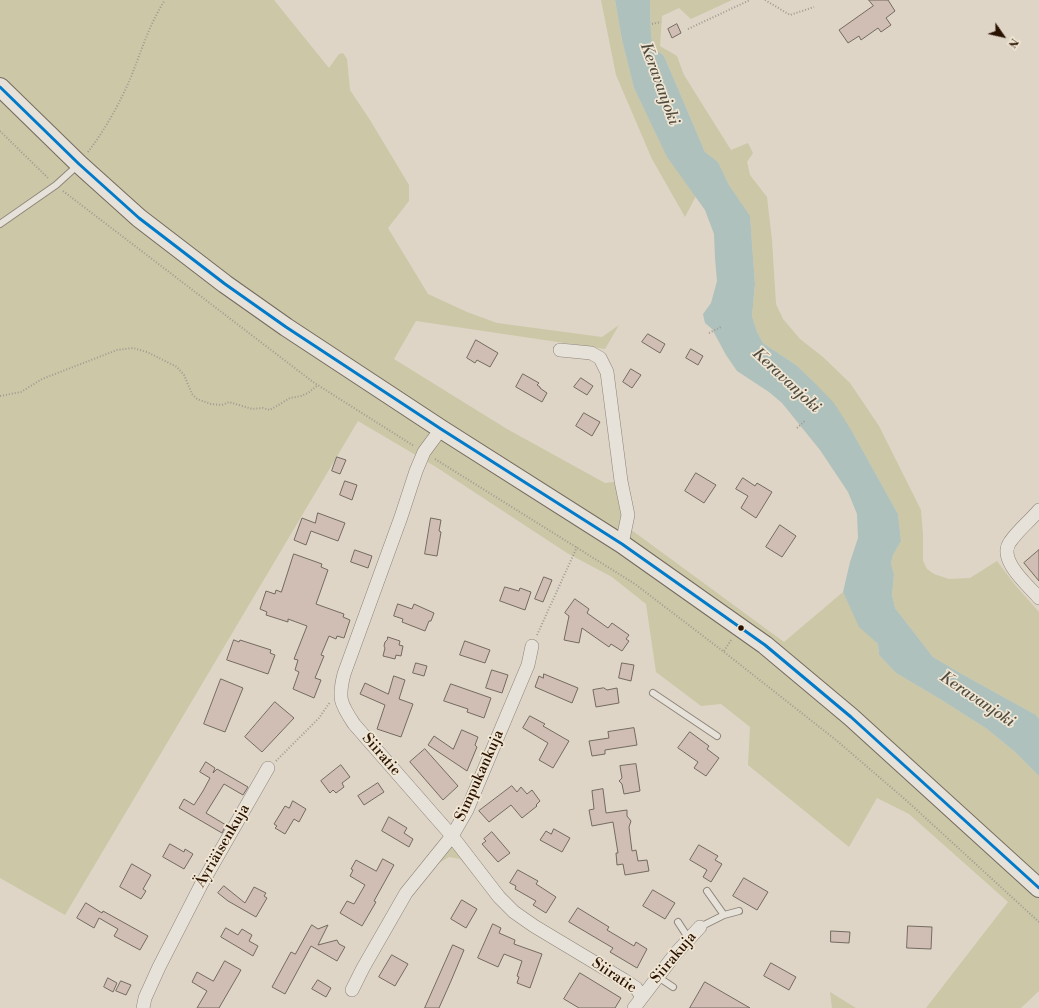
<!DOCTYPE html>
<meta charset="utf-8">
<style>
body{margin:0}
#map{position:relative;width:1039px;height:1008px;overflow:hidden;background:#ded5c6;font-family:"Libre Bodoni",serif}
canvas{display:block}
.north{position:absolute;left:983px;top:16px;width:40px;height:40px;-webkit-text-stroke:3px #f0e6d3;paint-order:stroke;rotate:124deg;font-size:11px;font-weight:700;line-height:16px;text-align:center;color:#291200}
.north::after{content:'';display:block;margin:auto;width:14px;height:18px;background:#291200;clip-path:polygon(50% 0,100% 100%,50% 72%,0 100%)}
</style>
<div id="map">
<canvas width="1039" height="1008"></canvas>
<div class="north">N</div>
</div>
<script>
const ctx = document.querySelector('canvas').getContext('2d');
ctx.lineJoin = 'round';
function fillPath(path, color) { ctx.fillStyle = color; ctx.fill(path, 'evenodd'); }
function trace(path, color, width, dash) { ctx.strokeStyle = color; ctx.lineWidth = width; ctx.lineCap = dash ? 'butt' : 'round'; ctx.setLineDash(dash || []); ctx.stroke(path); }
function label(font, color, halo, rows, align = 'center') {
  ctx.font = font + ' "Libre Bodoni",serif'; ctx.lineWidth = 3.5; ctx.setLineDash([]); ctx.textBaseline = 'middle'; ctx.strokeStyle = halo; ctx.fillStyle = color; for (const [text, x, y, turn = 0] of rows) {
    ctx.save(); ctx.translate(x, y); ctx.rotate((+turn || 0) * Math.PI / 180); ctx.textAlign = isNaN(turn) ? turn : align; if (halo) ctx.strokeText(text, 0, 0); ctx.fillText(text, 0, 0); ctx.restore();
  }
}
const green = new Path2D(`
 M0,0H274L329,68L339,54L343,53L347,59L350,90L370,120L409,185V201L388,228L428,294L467,312L497,323L602,337L619,325L605,349L416,321L394,359L507,429L605,483L621,481L626,526L784,642L843,592L860,627L878,644L879,655L896,673L940,699L987,729L1015,752L1039,776V991L1021,1008H926L1008,902L909,814L877,798L849,847L748,765L750,727L721,704L701,706L656,672L646,604L612,577L567,553L436,467L358,421L65,915L0,878Z
 M601,0H615L622,40L634,88L668,158L696,196L685,217L652,159L616,75Z
 M650,0H732L691,19L679,8L662,16L660,46L677,56L684,75L731,150L748,143L753,153L747,162L750,175L767,197L772,240L776,304L783,319L800,339L823,357L850,383L879,426L921,510L923,535V561L927,569L934,574L949,579L970,578L997,561L1016,586L1039,612V719L1036,715L960,673L933,657L895,608L892,595L894,575L891,563L893,555L901,541L898,514L853,433L811,379L796,365L763,343L757,332L752,316L755,284L750,217L729,185L718,162L705,152L664,56L654,48L651,36Z
 M452,836L507,912L460,859L449,857L428,870Z
 M830,992L856,1008H832Z`);
const water = new Path2D(`
 M615,0H650L651,36L654,48L664,56L705,152L718,162L729,185L750,216L755,284L752,316L757,332L763,343L796,365L811,379L834,403L853,433L898,514L901,541L893,555L891,563L894,575L892,595L895,608L933,657L960,673L1036,715L1039,719V776L1015,752L987,729L940,699L896,673L879,655L878,644L859,627L843,592L850,562L858,538L857,514L848,492L820,450L782,403L769,392L737,371L726,355L712,329L705,323L703,314L711,303L717,281L715,258L714,234L705,210L667,157L634,88L622,40Z`);
const building = new Path2D(`
 M869,0H888L895,11L886,18L891,25L881,32L878,28L861,40L859,36L848,43L839,30L873,6Z
 M677,24L681,33L672,38L668,29Z
 M648,334L665,344L660,353L642,342Z
 M476,340L498,353L490,367L477,360L475,363L467,358Z
 M691,349L703,356L698,365L686,358Z
 M631,369L641,375L632,388L623,382Z
 M523,374L539,383L537,385L540,387V388L547,393L542,402L516,387Z
 M581,378L593,386L587,395L574,387Z
 M584,413L600,422L592,436L576,426Z
 M337,457L346,460L340,474L332,471Z
 M696,473L716,485L704,503L685,491Z
 M743,478L755,486L757,483L772,492L756,518L741,508L748,496L736,489Z
 M345,481L357,485L352,500L340,495Z
 M318,513L345,523L338,541L311,531L306,545L294,540L302,518L315,523Z
 M431,518L441,520L439,531L441,532L437,556L425,554Z
 M780,525L796,536L782,557L766,547Z
 M355,550L372,556L368,568L351,562Z
 M1039,550V581L1024,563Z
 M294,554L322,564L321,567L328,570L316,604L344,614L343,617L350,620L344,638L337,636L336,639L329,636L321,655L324,656L315,678L321,680L314,698L293,689L299,672L295,670L298,660L294,659L307,626L288,619V622L266,615L267,612L260,609L266,591L275,594L276,590L281,592Z
 M544,577L552,580L543,602L535,599Z
 M505,587L519,591L520,588L531,592L525,610L500,601Z
 M575,599L589,609L587,613L608,628L612,623L629,635L626,639L629,641L622,651L611,644L609,647L582,628L579,643L564,640L569,616L565,613Z
 M398,604L412,609L414,604L434,613L431,621H429L425,631L402,622L403,619L394,616Z
 M388,637L400,641L399,645L403,646L401,656L396,655L395,659L383,656L385,648L384,646L385,642L387,640Z
 M234,640L239,642L240,640L271,650L270,653L275,655L268,674L227,660Z
 M465,641L490,650L485,663L460,655Z
 M416,663L427,666L424,676L413,673Z
 M622,663L634,665L631,681L619,678Z
 M492,670L508,675L502,693L486,688Z
 M544,674L578,688L572,703L535,687L539,676L543,678Z
 M394,676L405,680L399,699L413,704L401,737L377,729L385,705L360,694L365,683L388,694Z
 M221,679L243,688L225,732L204,724Z
 M451,684L491,698L484,718L467,712L468,709L444,701Z
 M604,688L607,690L617,688L619,703L596,707L593,690Z
 M275,702L294,718L262,752L245,737Z
 M530,716L545,724L543,726L569,741L553,768L539,760L548,743L523,728Z
 M634,728L637,745L605,750V754L592,756L589,741L609,738L608,732Z
 M462,730L478,737L475,745L477,747L467,771L428,745L434,736L453,749Z
 M690,732L709,746L707,749L719,758L706,776L694,768L698,762L678,748Z
 M425,749L458,786L443,800L410,762Z
 M206,762L215,768L213,773L217,769L248,787L243,795L224,784L206,813L226,825L222,833L179,808L184,799L194,805L203,791L210,778L200,772Z
 M636,764L640,791L624,794L622,784L619,781L622,778L620,766Z
 M341,765L350,777L342,783L344,787L336,793L333,790L330,793L321,781Z
 M378,783L384,792L364,805L358,796Z
 M512,786L517,792L521,787L527,794L532,790L540,801L536,805L537,806L522,818L511,805L489,822L479,811Z
 M603,789L606,813L627,810V816L631,821L629,827L632,851L636,850L638,861L647,860L649,871L625,875L623,864L617,865L616,853H618L613,822L592,826L589,810L594,809L592,791Z
 M293,801L306,809L299,822L294,819L285,834L275,828L277,826L274,824L285,806L289,808Z
 M389,817L407,828L404,833L413,839L409,847L382,831Z
 M554,829L570,838L562,852L540,840L546,831L551,834Z
 M492,832L510,853L498,862L482,844L486,841L484,839Z
 M170,844L184,852L185,849L193,854L184,869L163,857Z
 M699,845L718,856L715,860L722,864L711,882L703,877L707,870L690,860Z
 M383,859L394,865L374,901L376,902L362,926L340,913L347,901L354,904L365,885L350,876L353,870L351,869L356,860L376,871Z
 M132,864L151,875L143,889L146,891L141,899L120,887Z
 M518,870L538,881L536,884L556,897L546,913L533,905L536,901L515,889L516,886L510,883Z
 M744,878L768,892L757,910L733,896Z
 M224,886L245,903L254,887L266,893L264,896L267,898L256,917L228,901L218,893Z
 M653,890L675,903L665,919L643,906Z
 M462,900L477,909L466,928L451,919Z
 M86,903L102,913L103,911L148,936L140,950L114,936L118,929L99,918L94,928L77,918Z
 M578,908L609,927L607,930L634,946L636,942L647,949L637,968L610,952L613,948L569,922Z
 M493,924L501,928L499,933L515,940L514,944L542,954L530,988L517,983L519,977L517,976L522,961L504,954L498,967L478,958Z
 M312,925L318,929L328,925L318,945L337,940L339,944L345,947L337,961L311,946L285,994L272,987L291,952L295,954Z
 M908,926L932,927L931,949L907,948Z
 M226,928L238,935L242,929L252,935L249,941L258,946L253,956L221,937Z
 M831,931L850,932L849,943L831,942Z
 M453,945L464,950L451,981L439,1008H425Z
 M392,955L408,964L395,986L379,977Z
 M225,961L241,970L219,1008H197L207,991L192,982L197,972L213,981Z
 M771,963L796,977L789,990L764,976Z
 M580,973L621,998L615,1008H579L564,999Z
 M108,978L117,983L113,992L104,987Z
 M318,980L331,988L326,997L312,989Z
 M121,981L131,985L126,995L116,991Z
 M705,982L750,1008H690Z`);
const path = new Path2D(`
 M765,0L790,15L814,7
 M652,24L661,22
 M688,29L750,0
 M0,131L49,179
 M88,152C104,131 117,108 128,84C140,56 148,26 165,0
 M63,191L313,382L414,446
 M709,333L721,327
 M0,396L21,392L42,379L117,350L133,348L147,352L177,367L184,375L192,394L197,399L211,404L222,405L229,402L252,409L263,408L270,410L290,398L301,396L308,393L318,385
 M797,428L806,420
 M435,459L635,584L724,652L836,740L907,801L1039,922
 M537,635L577,547
 M724,651L731,640
 M276,761L319,718L330,702`);
const lane = new Path2D(`
 M0,224L56,185L78,165
 M653,693L717,736
 M707,891L724,915
 M678,922L689,939
 M700,927L724,915L739,911
 M658,977L673,987`);
const street = new Path2D(`
 M560,350L591,353L600,358L607,372L621,481L628,515L622,544
 M441,429L424,452L416,471L401,517L344,674C338,698 340,703 354,724L452,836L499,897L514,912L534,926L624,980L636,988L642,997
 M1039,510C1030,521 1018,530 1010,542C997,560 1029,586 1039,598
 M352,990L363,968L406,893L452,836L467,810L528,665L532,646
 M143,1008L145,998L159,967L201,885L268,768
 M634,1008L676,953L700,927`);
const secondary = new Path2D(`
 M0,87L79,164L139,218L225,284L286,327L441,429L622,544L765,645L851,717L1039,888`);
const bus1 = new Path2D(`
 M0,87L79,164L139,218L225,284L286,327L441,429L622,544L765,645L851,717L1039,888`);
const markers = [
 [741,628,3.5,"#291200"]
];
const streetNames = [
 ["Siiratie",381,755,49],
 ["Simpukankuja",480,776,-66],
 ["Äyriäisenkuja",223,846,-60],
 ["Siirakuja",674,958,-50],
 ["Siiratie",614,976,34]
];
const waterNames = [
 ["Keravanjoki",659,84,70],
 ["Keravanjoki",786,381,43],
 ["Keravanjoki",977,700,34]
];
fillPath(green, '#ccc7a6');
fillPath(water, '#aec1bc');
fillPath(building, '#d0bdb3');
trace(building, '#736b60', 1);
trace(lane, '#8d857b', 8);
trace(street, '#8d857b', 14);
trace(secondary, '#736b60', 20);
trace(path, '#a09a93', 2, [1, 2]);
trace(lane, '#e6e1d9', 6);
trace(street, '#e6e1d9', 13);
trace(secondary, '#e6e1d9', 18);
trace(bus1, '#007ac9', 3);
for (const [x, y, r, color] of markers) { const dot = new Path2D(); dot.arc(x, y, r, 0, 2 * Math.PI); ctx.fillStyle = color; ctx.fill(dot); trace(dot, '#f0e6d3', 1.5); }
label('15px', '#291200', '#f0e6d3', streetNames);
label('italic 16px', '#504c40', '#f0e6d3', waterNames);
</script>
